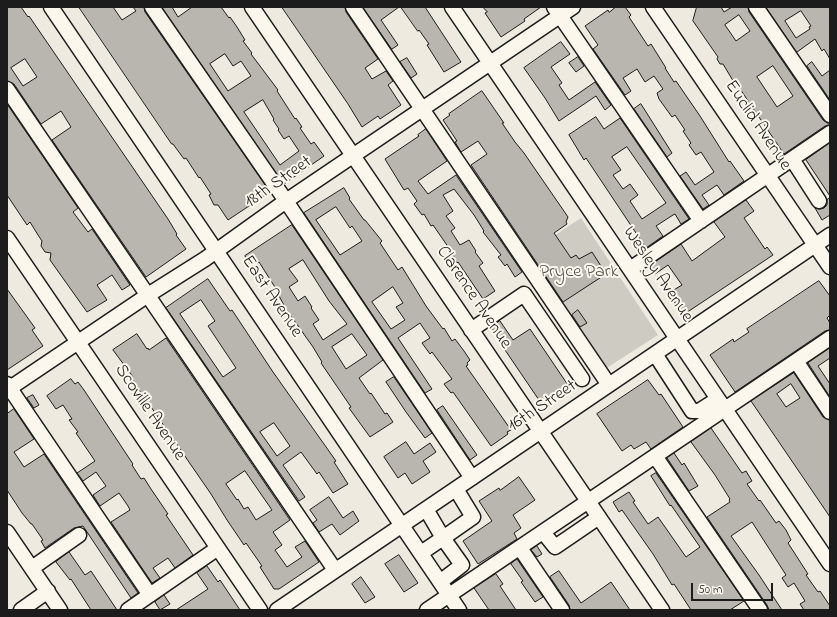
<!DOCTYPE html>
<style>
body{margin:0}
#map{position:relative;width:837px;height:617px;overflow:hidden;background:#eeeadf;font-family:"Indie Flower",sans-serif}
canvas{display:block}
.frame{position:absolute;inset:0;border:8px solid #1c1c1c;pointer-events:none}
.scale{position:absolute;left:691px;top:583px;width:82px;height:18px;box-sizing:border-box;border:2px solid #1c1c1c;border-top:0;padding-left:5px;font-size:12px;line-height:14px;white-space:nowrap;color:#1c1c1c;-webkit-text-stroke:3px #fbf7ec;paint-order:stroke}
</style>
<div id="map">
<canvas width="837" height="617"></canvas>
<div class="frame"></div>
<div class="scale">50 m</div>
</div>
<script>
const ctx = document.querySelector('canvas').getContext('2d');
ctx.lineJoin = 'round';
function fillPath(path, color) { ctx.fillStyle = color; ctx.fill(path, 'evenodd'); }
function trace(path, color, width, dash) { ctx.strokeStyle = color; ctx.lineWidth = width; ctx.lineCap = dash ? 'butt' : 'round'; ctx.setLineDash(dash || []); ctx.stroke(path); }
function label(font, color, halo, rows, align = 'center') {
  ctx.font = font + ' "Indie Flower",sans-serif'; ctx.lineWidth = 4; ctx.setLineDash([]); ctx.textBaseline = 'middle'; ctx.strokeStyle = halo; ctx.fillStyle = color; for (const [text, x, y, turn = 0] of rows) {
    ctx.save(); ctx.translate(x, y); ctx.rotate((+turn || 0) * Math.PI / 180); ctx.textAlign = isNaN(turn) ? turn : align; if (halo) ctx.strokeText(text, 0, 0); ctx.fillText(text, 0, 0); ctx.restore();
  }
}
const green = new Path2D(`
 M581,218L658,335L605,369L528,253Z`);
const building = new Path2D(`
 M7,7H21L28,17L29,16L168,219L177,234L176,235L186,249L146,277L52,140L71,127L61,111L41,124L14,84L7,81ZM25,59L37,77L23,86L11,68Z
 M79,7H113L122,20L136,11L133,7H144L145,12L270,192L228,220L218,205H214L209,195L211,194L200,177L199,178L186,158L184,159L173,144H172Z
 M162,7H172L178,17L192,7H221L229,18L230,17L237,27L245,40L243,41L252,53L251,54L278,90L277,91L295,119L296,118L302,127L300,128L311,144L314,142L324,156L284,184ZM225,54L233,66L241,61L251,76L228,91L210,64ZM263,100L274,119L273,120L279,129L278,130L284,139L289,136L299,151L280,165L244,112Z
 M282,7H345L346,12L378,59L365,68L372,79L386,71L393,81L388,85L401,105L380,119L378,116L362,127L348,104Z
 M363,7H399L381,20L398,45L392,49Z
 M401,7H425L461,62L444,72L427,45L429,44L419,30L418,31Z
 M483,7H541L524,19L525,21L501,37L485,13L487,12Z
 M616,7H625L631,15L629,17L648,46L651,44L666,68H665L674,82L676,81L700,116L729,162L730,161L744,181L724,195L717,185L702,195L709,205L703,209L680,176L686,172L695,185L714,172L701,152L696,155L689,145L691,143L683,131L685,130L675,115L672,117L659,99L657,93L663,89L654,76L645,82L637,69L623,78L631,91L625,95L593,49L598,45L585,26L608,10L609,12Z
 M697,7H721L724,12L732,7H748L749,12L823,120L830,125L825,126L784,154L740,89H738L723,64H720L717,59L718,57L693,21ZM739,15L750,31L736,41L725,25ZM773,66L793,96L777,107L757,77Z
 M766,7H830V59L824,49L822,51L815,39L797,52ZM801,11L811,26L809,27L810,29L796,38L785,21Z
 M561,42L570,54L551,67L562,83L559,85L569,100L595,82L611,105L605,110L596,96L559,121L545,98L524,68Z
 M578,57L584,66L576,72L569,63Z
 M407,58L417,74L411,78L400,62Z
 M812,62L822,76L830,70V100L807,66Z
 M482,91L504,123H502L515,142L524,153L568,217L566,222L567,224L554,233L571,258L576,255L579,259L592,252L606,274L563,302L471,165L487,154L478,141L461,152L455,142L457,141L443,120L450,115L449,114Z
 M7,104L78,208L73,212L88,232L92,229L130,285L122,290L112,275L97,285L107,300L87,312L50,260L51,253L45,252L41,246L42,241L38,235L30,222L27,225L7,195Z
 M641,104L672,153L667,157L634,109Z
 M596,117L604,129L620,118L689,219L681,224L675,214L673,215L656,226L663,236L646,248L586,158L584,160L569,135ZM627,147L666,203L642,219L630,201L638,195L630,184L623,189L613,175L621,170L612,157Z
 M426,129L447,161L418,181L428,194L456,175L522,272L515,277L507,264L505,266L498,257L501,255L483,232L484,231L474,215L454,189L443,195L453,211L446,216L455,228L451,231L460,245L469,240L476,251L475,252L483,263L479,266L495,291L483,299L458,262L457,263L451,251L433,225L431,226L424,214L422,215L414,204L417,201L408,188L404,190L385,159L419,136L418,135Z
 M830,143V196L806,160Z
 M344,188L350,198L349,199L364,220H365L382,241L380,243L398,270L402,267L426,306L443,329L444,328L452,341L455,339L464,351L470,360L467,363L468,365L466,366L511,430L507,432L508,434L491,446L453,392L451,393L444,384L452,379L432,352L430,354L422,343L430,338L420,323L398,338L432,389L425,393L304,213ZM336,207L350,228L352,226L362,241L340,255L316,220ZM393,287L403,303L396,307L405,320L391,329L372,302Z
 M830,198V215L822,220L815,208L820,209L824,208L827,205V200Z
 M746,200L754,211L744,218L765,249L767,247L773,255L683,315L673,300L676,297L672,291L682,285L668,265L655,274L649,266L681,244L692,261L725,237L714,222Z
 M292,225L383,360L359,378L370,394L371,393L385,414L387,413L393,422L370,437L349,408L351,407L321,363L322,362L313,347L286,309L279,296L280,295L259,262L256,264L254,261L250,264L245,256ZM303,260L329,301L347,324L323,340L313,324L319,320L311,308L312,307L305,296L298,301L289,287L298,281L289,269ZM352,334L367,355L346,369L332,347Z
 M208,279L230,311L232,310L273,372L336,461L334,462L348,484L333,493L319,472L317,474L301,452L283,465L305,497L299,501L166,308ZM201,300L215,321L208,326L236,368L223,377L180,314ZM274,423L290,446L277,456L260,432Z
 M819,281L830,296V315L827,318L830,323V330L825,331L735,392L710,355L733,339L734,342L749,332L747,329Z
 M7,289L35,328L32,330L43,346L7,370Z
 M578,310L587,323L580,327L572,315Z
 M500,321L513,340L530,329L568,385L541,403L503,347L504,346L491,327Z
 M137,334L147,349L148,348L149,350L166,338L290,520L273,532L282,545L275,550L287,567L302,557L295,547L305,541L319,562L279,589H274L260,567L262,566L246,543L244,545L227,520L211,494L131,378L133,377L113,350ZM245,471L272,510L256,520L248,507L244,509L238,499L237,500L226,484Z
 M830,348V358L818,366L830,384V397L808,363Z
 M794,373L823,417L830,420V517L751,401ZM791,384L800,398L786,407L777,394Z
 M394,377L432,433L425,438L406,412L386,382Z
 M71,379L75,384L78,382L84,390L125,452L133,464L132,465L141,479L144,478L151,489L168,514L166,515L193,555L175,568L168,558L153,568L160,578L152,583L111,522L130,510L128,506L119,493L100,506L93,495L106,486L96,472L83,481L77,473L95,461L76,433L78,432L69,420L72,419L63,405L56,409L47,396Z
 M648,380L659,395L661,394L683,427L651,449L646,442L634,449L631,445L622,451L597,414Z
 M33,395L39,405L34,408L27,398Z
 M443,406L477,455L470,460L437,410Z
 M14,409L34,439L14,452L24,467L44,454L138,593L131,598L83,526L74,528L45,548L41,541L43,540L32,524H31L22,513L7,490V414Z
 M711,428L742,473L746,471L752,481L747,484L759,501L760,500L776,523L779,521L786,530L791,540L788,543L808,574L806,575L818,592L820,591L830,606V610H804L800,604L805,601L794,583L788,587L782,578L786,575L752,522L731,536L759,575L782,610H769L767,605L707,517L730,502L729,500L730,499L715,475L691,442Z
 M406,442L414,454L430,443L436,452L423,461L430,472L412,484L405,473L398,478L384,457Z
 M674,453L682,465L684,463L698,486L689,491L667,458Z
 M656,473L744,601L730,610H691L674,584L672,585L653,554L622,510L619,512L613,502L629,492L635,501L633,502L648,524L658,517L686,557L700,547L671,505L670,506L651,476Z
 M519,477L535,500L513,515L521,528L514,533L517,539L478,564L463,541L492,521L479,501L499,488L500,490Z
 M329,497L343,518L353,511L359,521L340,535L332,524L319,532L313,523L317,520L310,510Z
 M537,546L542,554L537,557L531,550Z
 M69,552L85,575L91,571L117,610H91L71,579L70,580L56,562Z
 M399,555L418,583L404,592L385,564Z
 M517,559L543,597L535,602L521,582L523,581L511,564Z
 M207,566L218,582L220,580L240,610H176L208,589L197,573Z
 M559,571L581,603L611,582L630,610H570L569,605L550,577Z
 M496,574L503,584L500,586L516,610H489L474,588Z
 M361,577L375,597L365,603L352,584Z
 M164,595L170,604L160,610L155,602Z`);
const minor = new Path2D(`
 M51,7L459,610
 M152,7L286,201L472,478
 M252,7L662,610
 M353,7L609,385
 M452,7L830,564
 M554,7L701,221
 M653,7L830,267
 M756,7L830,115
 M7,89L335,570
 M792,159L819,201
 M7,238L260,610
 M630,269L830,133
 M471,330L524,294L582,379
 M655,354L692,411H699L718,399
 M796,361L830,412
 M7,384L150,595
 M7,390L148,295L205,259L286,201L573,7
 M655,456L760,610
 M426,509L443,538L473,517L456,489
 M7,532L60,610
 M543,532L555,547L599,517
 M520,548L562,610
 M421,553L443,538L462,565L440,582
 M32,568L79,535
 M21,610L48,591
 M128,610L218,548
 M277,610L830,235
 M427,610L830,338`);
const streetNames = [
 ["Euclid Avenue",757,126,56],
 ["18th Street",279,183,-35],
 ["Wesley Avenue",657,275,56],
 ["East Avenue",271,297,56],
 ["Clarence Avenue",473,298,56],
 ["16th Street",543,407,-34],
 ["Scoville Avenue",149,413,56]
];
const parkNames = [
 ["Pryce Park",579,273]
];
fillPath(green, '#ceccc2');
fillPath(building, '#b9b6af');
trace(building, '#1c1c1c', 1);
trace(minor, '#1c1c1c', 17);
trace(minor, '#fbf7ec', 14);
label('18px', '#1c1c1c', '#fbf7ec', streetNames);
label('18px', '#51514e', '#fbf7ec', parkNames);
</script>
